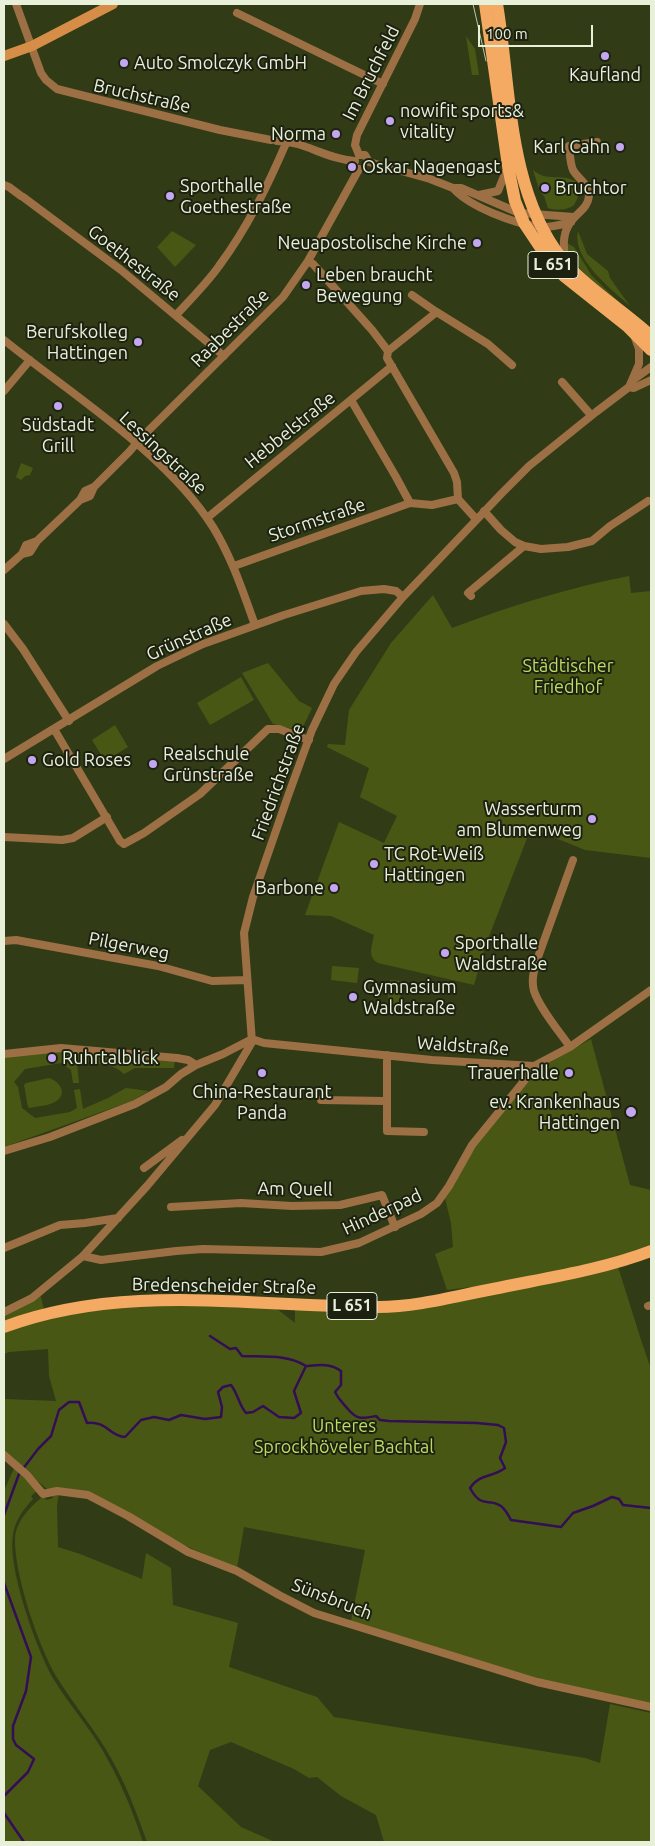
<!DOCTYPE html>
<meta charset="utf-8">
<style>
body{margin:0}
#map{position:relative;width:655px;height:1846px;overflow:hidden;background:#313c16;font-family:Ubuntu,sans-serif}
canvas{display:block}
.frame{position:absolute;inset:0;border:5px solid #e8f0da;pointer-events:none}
.scale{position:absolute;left:478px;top:25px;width:115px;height:22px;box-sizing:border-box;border:2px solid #e8f0da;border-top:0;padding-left:6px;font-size:15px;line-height:18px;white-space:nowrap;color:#e8f0da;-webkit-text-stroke:4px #1c2110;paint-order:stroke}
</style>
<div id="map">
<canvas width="655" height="1846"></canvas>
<div class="frame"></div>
<div class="scale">100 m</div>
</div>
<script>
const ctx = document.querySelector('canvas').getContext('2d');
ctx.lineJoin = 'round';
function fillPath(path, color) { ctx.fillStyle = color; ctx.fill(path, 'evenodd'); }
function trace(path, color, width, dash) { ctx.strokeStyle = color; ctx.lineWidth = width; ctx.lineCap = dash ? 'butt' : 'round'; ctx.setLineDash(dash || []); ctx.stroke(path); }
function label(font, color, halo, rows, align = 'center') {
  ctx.font = font + ' Ubuntu,sans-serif'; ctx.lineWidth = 4; ctx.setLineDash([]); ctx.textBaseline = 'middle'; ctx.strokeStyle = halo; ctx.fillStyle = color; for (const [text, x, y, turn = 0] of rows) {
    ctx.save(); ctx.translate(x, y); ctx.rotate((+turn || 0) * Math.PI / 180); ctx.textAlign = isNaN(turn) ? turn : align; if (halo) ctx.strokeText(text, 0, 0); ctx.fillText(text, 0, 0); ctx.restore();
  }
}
const green = new Path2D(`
 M466,36L475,49L479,75H472Z
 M533,170C548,183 559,172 577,182L578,197L574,205C568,210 556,211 548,208L544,196L540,192Z
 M172,231L196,245L175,267L157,247Z
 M578,231L587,254L608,271L610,278L630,306C612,290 571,258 578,231Z
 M567,243L574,247L592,276L619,302L618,303C603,290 568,264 567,243Z
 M21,463L33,468L30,475L25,476L21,480L16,477Z
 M629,576L631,593L651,591V858L585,850L531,828L486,944L474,985L378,963C367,957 372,946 374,935L331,916L305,915L339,822L384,843L397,816L360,797L369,768L327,747L328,744L345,745L349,710L391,643L433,595L452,628C510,606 568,588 629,576Z
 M268,663L299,701L312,708L301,731L273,724L242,673Z
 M241,677L254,700L210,725L197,703Z
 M115,725L128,747L105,761L92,740Z
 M332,966L359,968L357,983L331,980Z
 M390,980L402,981L399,1008L387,1007Z
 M591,1039L630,1185L651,1190V1247C585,1267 516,1282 447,1290L435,1254L453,1247L451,1223L445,1198L473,1147L533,1072Z
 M57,1049L175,1060L174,1068H135L124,1074C112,1062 93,1064 77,1063L79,1083H73L71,1070L61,1063L25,1069L14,1082L18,1087L22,1108L35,1118L70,1112L77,1108L74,1090L80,1089L83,1109L108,1098L126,1088L149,1091L132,1101L4,1147V1055Z
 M49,1078C61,1082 68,1095 55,1102C48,1106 38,1106 30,1108L28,1107L24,1085L26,1083Z
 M618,1267L642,1343L651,1369V1710L575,1690L351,1621L365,1550L244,1527L237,1568L170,1539L109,1504L56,1489H47L4,1453V1399L56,1401L49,1376L48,1349L9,1352L4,1354V1332L64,1312L185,1303L277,1309L295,1323V1309L352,1311Z
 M40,1293L44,1310L4,1322V1316Z
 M15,1466L37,1491L31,1496L33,1499C23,1510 15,1520 13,1535C7,1567 37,1651 54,1680C71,1708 94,1732 109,1762C123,1787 134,1815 143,1842H4V1491Z
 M59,1493L57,1505L58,1547L80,1554L142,1579L146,1553L171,1568L173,1605L238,1623L229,1667L317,1697L334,1717L585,1758L600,1763L610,1704L651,1713V1842H384L376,1815L341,1796L317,1777L309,1778L294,1769L231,1742L210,1750L198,1786L241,1827L275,1842H147C137,1814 126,1784 111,1758C95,1729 73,1704 56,1676C38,1645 14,1574 15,1538C16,1522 29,1508 41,1498L44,1496L46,1500L53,1498L52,1494Z`);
const stream = new Path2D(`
 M210,1336L230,1349L236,1348L242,1356C262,1357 288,1354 306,1366
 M4,1515L19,1474L38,1449L51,1436L59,1410L69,1402H79L87,1423C108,1421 109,1436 125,1437L141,1420L154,1417L169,1420L181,1415L205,1419L221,1417L222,1407L218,1392L223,1387L231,1385C238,1394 239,1405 246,1413L253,1412L263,1406L279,1417L294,1418L301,1413L294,1391L306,1366C319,1365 330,1363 341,1371V1385L335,1392C339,1400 342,1402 347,1408C357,1420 361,1419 376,1416L380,1420L389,1421L477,1423L498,1425L504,1428L506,1442L500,1458L505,1468C492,1478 480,1473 470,1488C482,1510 488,1497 501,1506C506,1510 508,1515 511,1520L561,1527L573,1513L593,1506L612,1497L619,1499L623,1505L651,1508
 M4,1583L31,1657L26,1691L13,1726V1739L16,1745L34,1759L28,1772L4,1796
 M4,1813L24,1842`);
const minor = new Path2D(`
 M16,4L41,73L46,80L57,89L220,130L271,140
 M237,13L383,84
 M277,141C305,141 325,159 355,161
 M359,155H365L369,162L430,179L453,188H461L519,213L574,217
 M359,155L355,145L357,135L415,19L420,4
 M4,185L9,187L21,196
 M453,188C469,207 516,224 540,227C551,228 560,225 571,222
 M479,195L498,191L507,169
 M23,197L121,270L224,356
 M566,259C562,245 563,229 574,218C580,211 588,207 589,196C589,184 578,179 573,170C570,163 570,154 569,146L597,142
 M308,261L313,264L372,330L388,351L387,358L454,473L457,482L458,499L476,519
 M412,295L435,311
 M176,315C191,299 207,283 219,266C248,227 268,185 287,141
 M4,340C72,395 166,453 213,527C232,558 243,592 255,625
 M388,351L433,315L435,311L488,344L512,365
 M633,380L651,367
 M562,382L591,415
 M629,387L634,388L651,380
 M4,391L30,360
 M351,400L396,477L410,503L432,505L458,499
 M80,500L85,491L94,487
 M484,511L501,530L515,542L524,546L541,549L568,547L592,541L610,526L648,501
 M207,518L392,366
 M22,554L30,552L37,541L80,500L90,496L94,487L129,452L142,437L283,297L308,261L359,169
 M234,566L410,503
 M4,570L22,554L26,545L37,541
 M471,596L468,593L524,546
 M4,624L23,649L69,721
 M54,729L120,841L124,844L144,833L200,794L268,729H279L309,740
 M4,759L157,666L203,644L284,615L361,591L384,589L396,591L403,597
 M4,837L62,840L73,838L107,817
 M4,941L16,940L158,966L212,981L247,980
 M252,1039L264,1043L432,1060L534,1066L570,1047L651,990
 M570,1047C559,1031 540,1009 534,991C531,980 534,970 537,960L573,860
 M4,1054L61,1048L177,1058L188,1060L196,1065
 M387,1055V1131L424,1132
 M321,1100L386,1101
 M4,1151L50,1137L135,1104L166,1087L181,1074L196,1065L223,1054L252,1039
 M144,1168L182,1140
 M171,1207L241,1203L292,1206L340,1205L382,1195L395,1227
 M4,1248L60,1225L85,1223L118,1218
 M83,1256L101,1260L176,1251L203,1249L321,1252L359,1243L421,1214L437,1203L449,1186L472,1145L524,1081L534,1066
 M648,1306L651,1305
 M4,1312L32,1298L83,1256L147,1186L215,1105L252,1042L244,933L253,897L288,796L312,730L334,684L356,652L403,597L502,493L529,466L596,412L629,387L639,364V349L635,338
 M4,1455L27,1475L43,1494L57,1491L88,1495L128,1516L188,1552L237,1571L279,1595L314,1613L537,1682L651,1707`);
const secondary = new Path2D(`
 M4,56L32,46L113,4`);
const primary = new Path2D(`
 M485,4L508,166L515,201L524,223L550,262L564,276L627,326L651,350
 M497,4C511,87 507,190 562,259C585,287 624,311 651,336
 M4,1327C125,1282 252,1307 378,1307C417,1307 456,1296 493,1289C546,1278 601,1270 651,1251`);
const tram = new Path2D(`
 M473,4L486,61`);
const markers = [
 [605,56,5,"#c4a7f1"],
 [124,63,5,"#c4a7f1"],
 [390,121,5,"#c4a7f1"],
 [336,134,5,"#c4a7f1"],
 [620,147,5,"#c4a7f1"],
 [352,167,5,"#c4a7f1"],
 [545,188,5,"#c4a7f1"],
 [170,196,5,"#c4a7f1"],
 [477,243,5,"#c4a7f1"],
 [306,285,5,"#c4a7f1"],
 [138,342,5,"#c4a7f1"],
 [58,406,5,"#c4a7f1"],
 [32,760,5,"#c4a7f1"],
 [153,764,5,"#c4a7f1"],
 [592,819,5,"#c4a7f1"],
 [374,864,5,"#c4a7f1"],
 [334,888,5,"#c4a7f1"],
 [445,953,5,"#c4a7f1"],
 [353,997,5,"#c4a7f1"],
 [52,1058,5,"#c4a7f1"],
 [262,1073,5,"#c4a7f1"],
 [569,1073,5,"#c4a7f1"],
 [631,1112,6,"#c4a7f1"]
];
const shields = [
 [553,265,50],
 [352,1306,50]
];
const shieldNames = [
 ["L 651",553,265],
 ["L 651",352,1306]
];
const poiNames = [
 ["Auto Smolczyk GmbH",134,63],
 ["Kaufland",605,75,"center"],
 ["nowifit sports&",400,111],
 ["vitality",400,132],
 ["Norma",326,134,"right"],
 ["Karl Cahn",610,147,"right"],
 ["Oskar Nagengast",362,167],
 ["Sporthalle",180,186],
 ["Goethestraße",180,207],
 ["Bruchtor",555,188],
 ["Neuapostolische Kirche",467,243,"right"],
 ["Leben braucht",316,275],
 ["Bewegung",316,296],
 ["Berufskolleg",128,332,"right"],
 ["Hattingen",128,353,"right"],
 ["Südstadt",58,425,"center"],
 ["Grill",58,446,"center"],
 ["Realschule",163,754],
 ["Grünstraße",163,775],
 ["Gold Roses",42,760],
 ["Wasserturm",582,809,"right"],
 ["am Blumenweg",582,830,"right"],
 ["TC Rot-Weiß",384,854],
 ["Hattingen",384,875],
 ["Barbone",324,888,"right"],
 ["Sporthalle",455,943],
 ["Waldstraße",455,964],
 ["Gymnasium",363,987],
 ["Waldstraße",363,1008],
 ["Ruhrtalblick",62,1058],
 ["Trauerhalle",559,1073,"right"],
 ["China-Restaurant",262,1092,"center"],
 ["Panda",262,1113,"center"],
 ["ev. Krankenhaus",620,1102,"right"],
 ["Hattingen",620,1123,"right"]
];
const streetNames = [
 ["Im Bruchfeld",371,73,-63],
 ["Bruchstraße",142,96,13],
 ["Goethestraße",134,263,38],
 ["Raabestraße",230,328,-45],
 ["Hebbelstraße",290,430,-39],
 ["Lessingstraße",163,453,43],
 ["Stormstraße",317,520,-19],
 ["Grünstraße",189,637,-24],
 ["Friedrichstraße",278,782,-70],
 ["Pilgerweg",129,946,11],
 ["Waldstraße",463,1046,4],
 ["Am Quell",295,1189,1],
 ["Hinderpad",382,1212,-25],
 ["Bredenscheider Straße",224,1286,1],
 ["Sünsbruch",332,1599,21]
];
const parkNames = [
 ["Städtischer",568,666],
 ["Friedhof",568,687],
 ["Unteres",344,1426],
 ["Sprockhöveler Bachtal",344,1447]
];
fillPath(green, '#485814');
trace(stream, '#330d56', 2.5);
trace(minor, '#9d6f45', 8);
trace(secondary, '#d68d47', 10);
trace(primary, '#f5aa64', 12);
trace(tram, '#bcc5ab', 1);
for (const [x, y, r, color] of markers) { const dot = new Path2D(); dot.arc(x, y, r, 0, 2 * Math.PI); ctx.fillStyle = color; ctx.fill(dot); trace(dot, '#1c2110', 2); }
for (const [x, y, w] of shields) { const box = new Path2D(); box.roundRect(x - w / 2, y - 13.5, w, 27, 4); ctx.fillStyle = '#1c2110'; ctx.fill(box); trace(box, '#e8f0da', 1); }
label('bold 16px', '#e8f0da', null, shieldNames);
label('18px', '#e8f0da', '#1c2110', poiNames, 'left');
label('18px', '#e8f0da', '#1c2110', streetNames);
label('18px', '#bbdb63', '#1c2110', parkNames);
</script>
